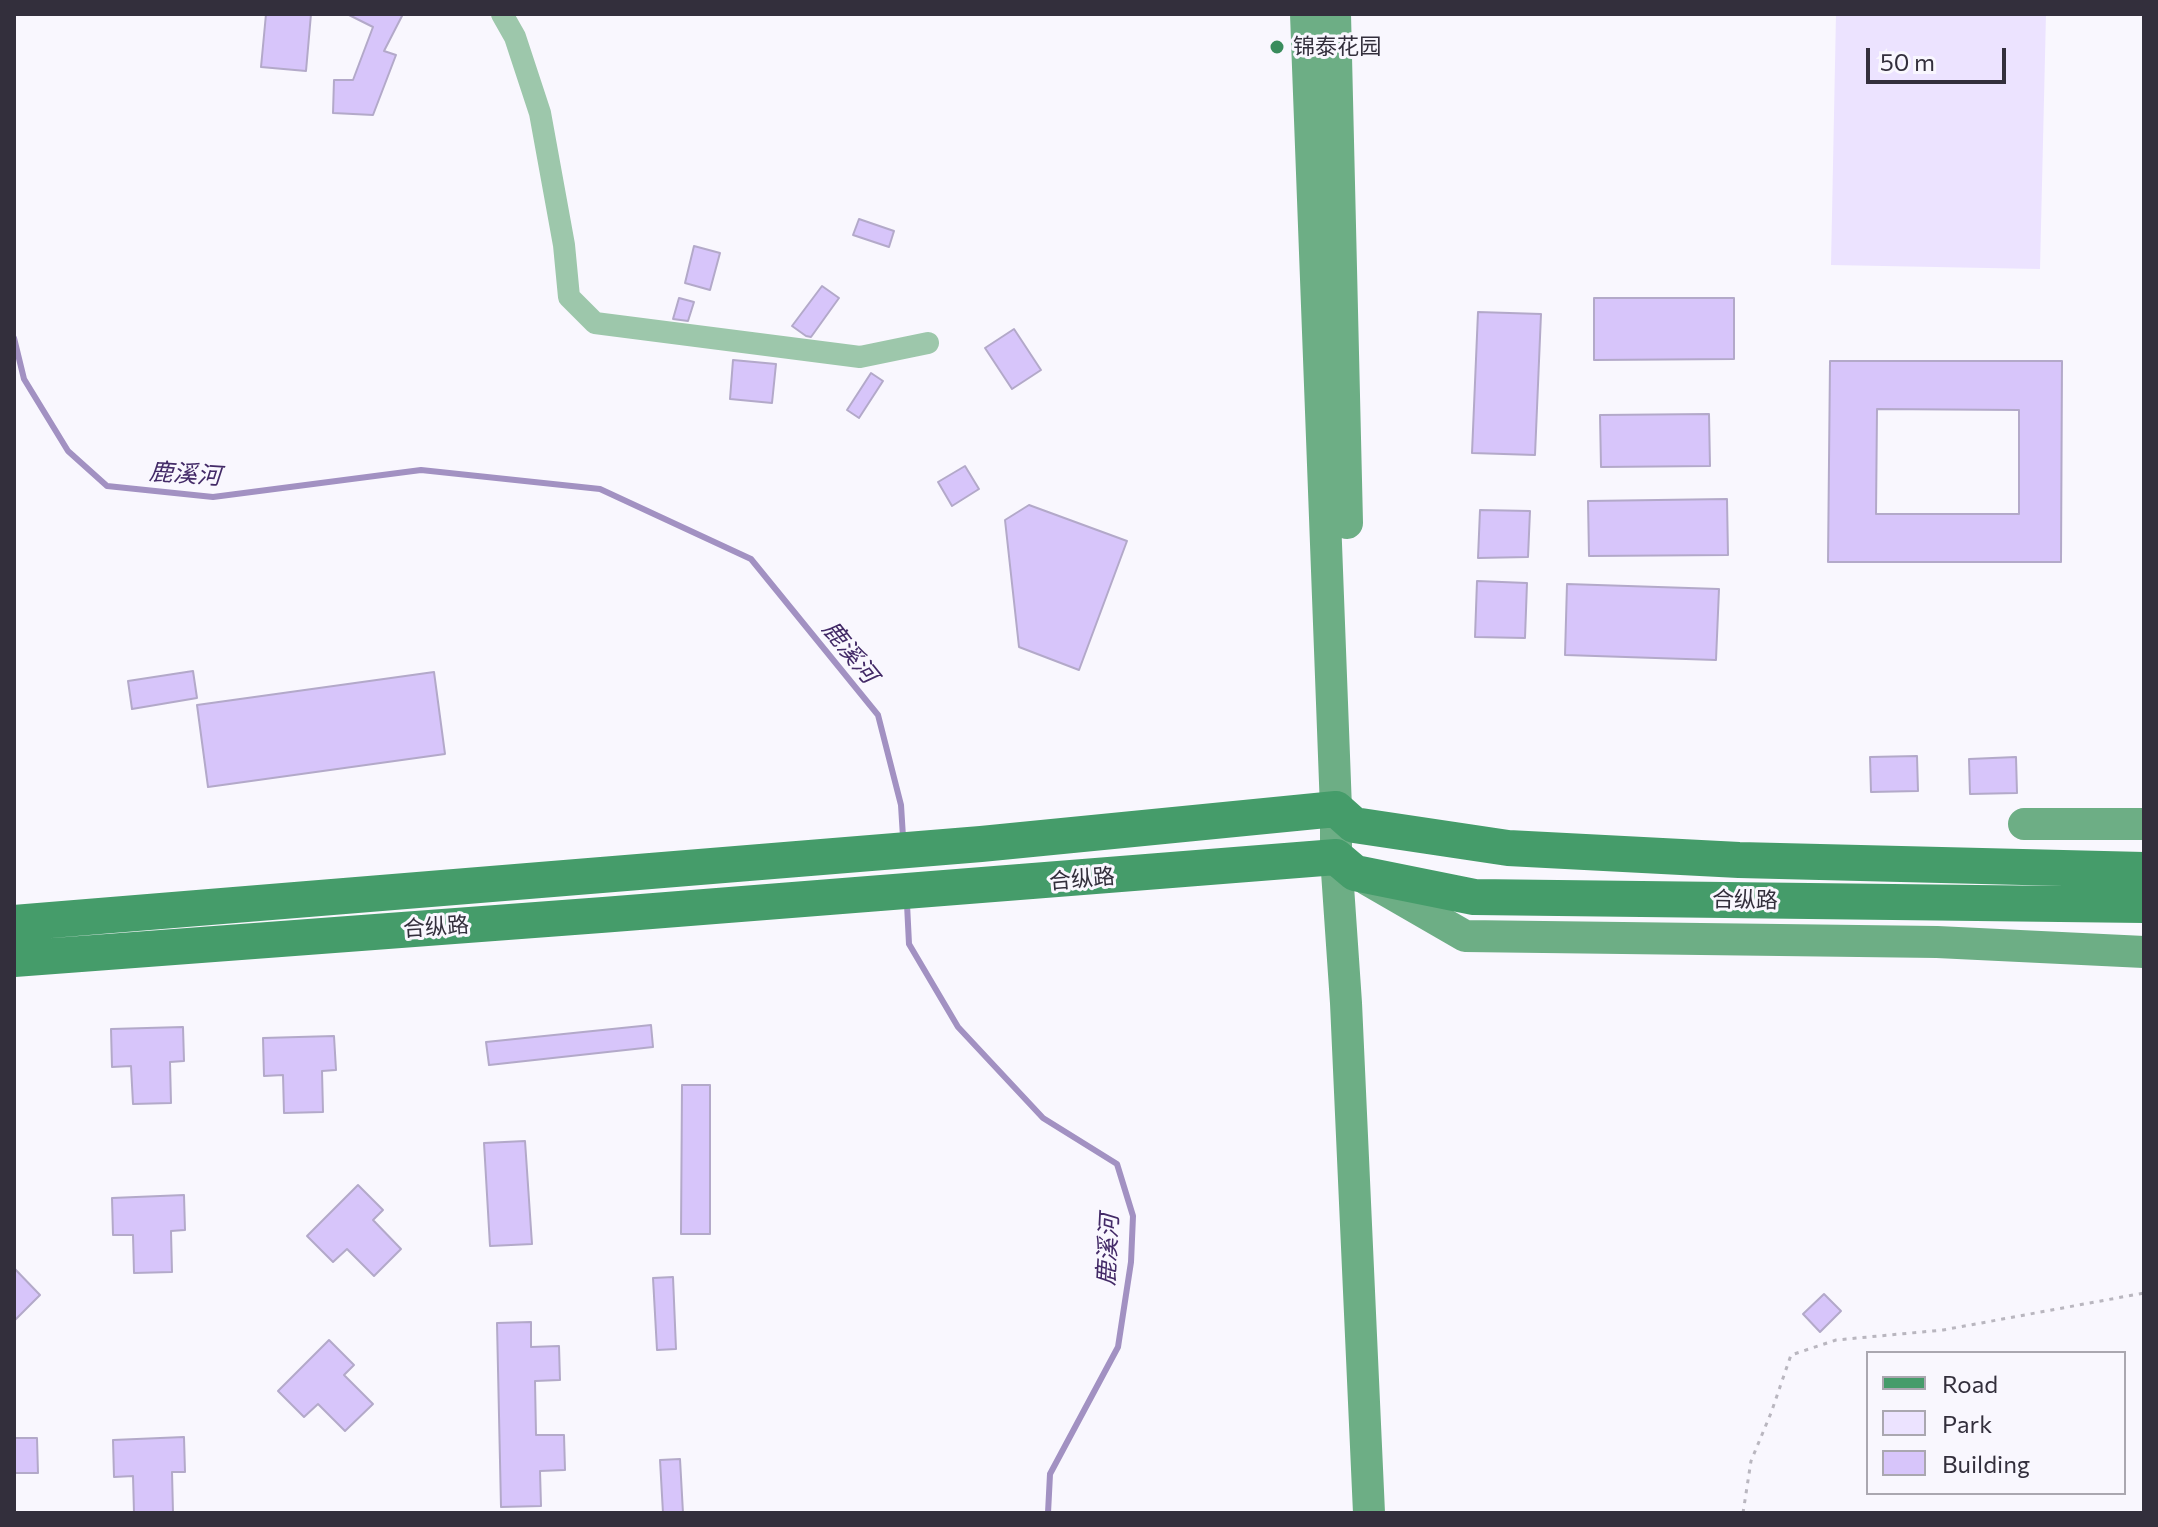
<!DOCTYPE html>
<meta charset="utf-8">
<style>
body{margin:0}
#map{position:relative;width:2158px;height:1527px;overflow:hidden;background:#f9f7fe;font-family:Commissioner,sans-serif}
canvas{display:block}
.frame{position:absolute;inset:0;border:16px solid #332f3c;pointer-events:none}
.legend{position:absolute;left:1866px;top:1351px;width:260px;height:144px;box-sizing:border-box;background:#f9f7fe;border:2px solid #aaa7b0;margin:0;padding:10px 14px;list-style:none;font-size:24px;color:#332f3c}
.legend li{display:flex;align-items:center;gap:16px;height:40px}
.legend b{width:40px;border:2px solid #aaa7b0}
.scale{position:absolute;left:1866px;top:48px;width:140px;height:36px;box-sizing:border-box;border:4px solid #332f3c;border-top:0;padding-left:10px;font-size:24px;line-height:28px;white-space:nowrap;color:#332f3c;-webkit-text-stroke:6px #f9f7fe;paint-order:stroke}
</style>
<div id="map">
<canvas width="2158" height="1527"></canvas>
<div class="frame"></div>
<ul class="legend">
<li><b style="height:10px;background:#459c6a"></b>Road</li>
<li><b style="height:22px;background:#ece3ff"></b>Park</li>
<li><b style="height:22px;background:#d7c5fa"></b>Building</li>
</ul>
<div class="scale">50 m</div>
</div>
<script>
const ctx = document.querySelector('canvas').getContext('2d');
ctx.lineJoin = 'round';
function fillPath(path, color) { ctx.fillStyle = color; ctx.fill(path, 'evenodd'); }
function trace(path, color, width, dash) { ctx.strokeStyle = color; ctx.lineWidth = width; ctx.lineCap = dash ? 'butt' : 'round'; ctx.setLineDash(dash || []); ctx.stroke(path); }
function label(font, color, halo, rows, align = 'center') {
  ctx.font = font + ' Commissioner,"Noto Sans SC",sans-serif'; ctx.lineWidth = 6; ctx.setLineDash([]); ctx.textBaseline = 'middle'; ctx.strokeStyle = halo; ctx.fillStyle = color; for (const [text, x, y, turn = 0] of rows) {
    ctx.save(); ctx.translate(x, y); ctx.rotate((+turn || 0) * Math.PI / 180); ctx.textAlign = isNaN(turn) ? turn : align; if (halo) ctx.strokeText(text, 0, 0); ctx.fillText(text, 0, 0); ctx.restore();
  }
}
const green = new Path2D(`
 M1836,14H2046L2040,269L1831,265Z`);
const stream = new Path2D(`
 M14,338L24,379L68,451L107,486L213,497L421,470L600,489L751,559L878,715L901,805L903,837
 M907,904L909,944L958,1027L1043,1118L1117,1164L1133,1216L1131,1262L1118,1347L1050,1474L1048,1513`);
const building = new Path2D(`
 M266,14H311L306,71L261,67Z
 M347,14H403L384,51L396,55L373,115L333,113L334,80H353L373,27Z
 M859,219L894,231L889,247L853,235Z
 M694,246L720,253L710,290L685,283Z
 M822,286L839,298L811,337L806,336L792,326Z
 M679,298L694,302L688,321L673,319Z
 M1594,298H1734V359L1594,360Z
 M1478,312L1541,314L1535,455L1472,453Z
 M1014,329L1041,370L1012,389L985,348Z
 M733,360L776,364L772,403L730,399Z
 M1830,361H2062L2061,562H1828ZM1877,409L2019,410V514H1876Z
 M871,373L883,381L859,418L847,410Z
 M1709,414L1710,466L1601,467L1600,415Z
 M965,466L979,489L952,506L938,482Z
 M1727,499L1728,555L1589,556L1588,501Z
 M1029,505L1127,541L1079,670L1019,647L1005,520Z
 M1480,510L1530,511L1528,557L1478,558Z
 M1477,581L1527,583L1525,638L1475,637Z
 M1567,584L1719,589L1716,660L1565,655Z
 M193,671L197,698L132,709L128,681Z
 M434,672L445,754L208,787L197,705Z
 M1917,756L1918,791L1871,792L1870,757Z
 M2016,757L2017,793L1970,794L1969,759Z
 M651,1025L653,1047L489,1065L486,1042Z
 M183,1027L184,1061L170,1062L171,1103L133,1104L131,1066L112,1067L111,1029Z
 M334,1036L336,1070L322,1071L323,1112L284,1113L283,1075L264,1076L263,1038Z
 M682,1085H710V1234H681Z
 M525,1141L532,1244L490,1246L484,1143Z
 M358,1185L383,1210L373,1220L401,1249L374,1276L347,1249L333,1262L307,1236Z
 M184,1195L185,1230L171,1231L172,1272L134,1273L133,1235H113L112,1198Z
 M14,1268L40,1295L14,1321Z
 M673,1277L676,1349L657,1350L653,1278Z
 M1824,1294L1841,1311L1820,1332L1803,1314Z
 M531,1322V1347L559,1346L560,1380L535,1381L536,1435H564L565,1470L540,1471L541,1506L501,1507L497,1323Z
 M329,1340L354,1365L344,1375L373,1404L345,1431L318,1404L304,1417L278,1391Z
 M184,1437L185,1472H172L173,1513H134L133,1476L114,1477L113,1440Z
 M14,1438H37L38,1473H14Z
 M680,1459L683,1513H663L660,1460Z`);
const path = new Path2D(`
 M1743,1513L1751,1461L1771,1413L1791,1355L1836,1340L1943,1330L2144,1293`);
const street = new Path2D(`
 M502,14L515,37L540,113L564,245L569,297L595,323L860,357L928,343`);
const secondary = new Path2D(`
 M1306,14L1336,809V857L1346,1003L1369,1513
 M1335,14L1347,523
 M2024,824H2144
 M1368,880L1465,936L1937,942L2144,952`);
const primary = new Path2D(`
 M14,923L981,844L1336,809L1354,825L1508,848L1739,860L2144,870
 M14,959C455,925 895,895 1336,857L1355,873L1474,897L2144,905`);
const markers = [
 [1277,47,8,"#3a8c5d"]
];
const poiNames = [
 ["锦泰花园",1293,47]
];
const streetNames = [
 ["合纵路",1082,879,-5],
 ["合纵路",1745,900,1],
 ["合纵路",436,927,-4]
];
const waterNames = [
 ["鹿溪河",185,474,4],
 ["鹿溪河",850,652,51],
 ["鹿溪河",1108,1250,-87]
];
fillPath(green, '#ece3ff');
trace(stream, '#a291c2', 6);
fillPath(building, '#d7c5fa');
trace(building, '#b3a9c9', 2);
trace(path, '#b9b6bf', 3, [4, 6]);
trace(street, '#9dc7ab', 22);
trace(secondary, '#6dae85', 32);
trace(primary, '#459c6a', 36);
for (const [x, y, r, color] of markers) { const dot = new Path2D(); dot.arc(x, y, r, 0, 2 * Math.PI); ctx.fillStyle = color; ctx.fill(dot); trace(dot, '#f9f7fe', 3); }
label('22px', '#332f3c', '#f9f7fe', poiNames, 'left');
label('22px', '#332f3c', '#f9f7fe', streetNames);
label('italic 24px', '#432a67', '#f9f7fe', waterNames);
</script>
